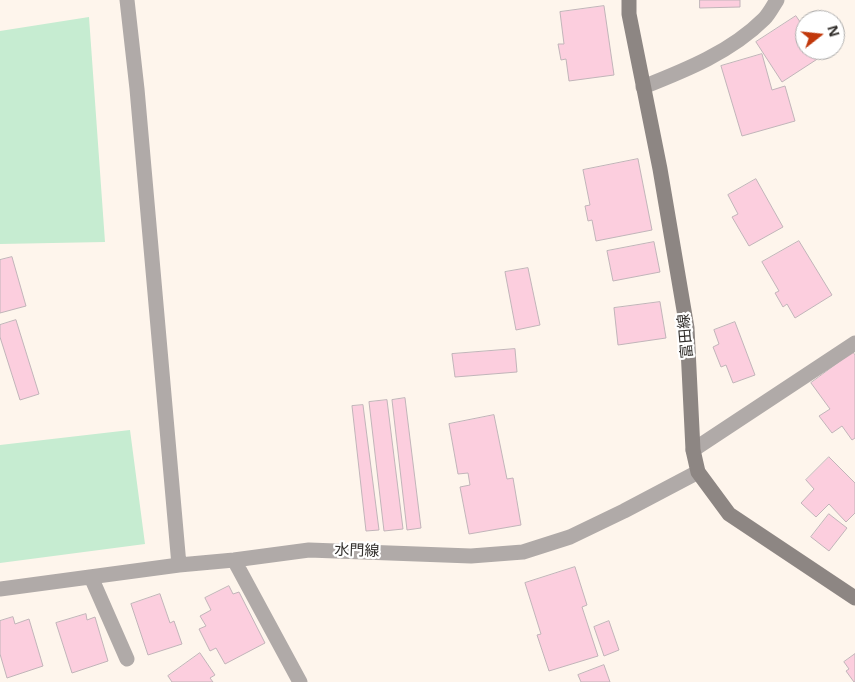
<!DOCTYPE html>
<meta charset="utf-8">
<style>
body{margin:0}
#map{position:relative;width:855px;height:682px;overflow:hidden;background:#fef5ec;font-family:"Noto Sans",sans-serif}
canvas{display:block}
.north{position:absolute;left:795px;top:10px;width:50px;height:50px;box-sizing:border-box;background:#fff;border:1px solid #adacab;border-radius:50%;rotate:74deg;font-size:14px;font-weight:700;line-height:20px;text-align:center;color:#322f2c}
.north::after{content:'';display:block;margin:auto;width:18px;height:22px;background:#c1380b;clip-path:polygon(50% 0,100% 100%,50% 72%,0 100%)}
</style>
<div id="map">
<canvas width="855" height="682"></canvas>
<div class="north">N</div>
</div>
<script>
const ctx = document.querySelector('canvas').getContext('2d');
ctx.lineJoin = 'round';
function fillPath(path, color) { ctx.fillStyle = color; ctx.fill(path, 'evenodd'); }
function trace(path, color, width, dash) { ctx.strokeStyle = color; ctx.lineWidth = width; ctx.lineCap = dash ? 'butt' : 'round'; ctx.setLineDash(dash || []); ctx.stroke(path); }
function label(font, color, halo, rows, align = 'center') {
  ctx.font = font + ' "Noto Sans","Noto Sans JP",sans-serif'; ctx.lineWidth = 4.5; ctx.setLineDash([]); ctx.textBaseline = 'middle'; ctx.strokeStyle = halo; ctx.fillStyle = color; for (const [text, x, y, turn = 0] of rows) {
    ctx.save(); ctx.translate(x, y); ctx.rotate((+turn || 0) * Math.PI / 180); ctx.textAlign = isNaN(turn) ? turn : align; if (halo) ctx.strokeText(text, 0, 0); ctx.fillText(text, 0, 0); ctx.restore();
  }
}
const green = new Path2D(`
 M89,17L105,242L0,244V31Z
 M130,430L145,544L0,563V445Z`);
const building = new Path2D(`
 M700,0H740V7L700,8Z
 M604,6L614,75L569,81L566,59L561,60L558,44H564L560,12Z
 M796,16L805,29V50H819L822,56L782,82L756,42Z
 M762,54L772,90L785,86L795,121L742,136L721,66Z
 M638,159L652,230L596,241L592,220L588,221L585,206L590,205L583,170Z
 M756,179L783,227L749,246L732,217L738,214L728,195Z
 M799,241L832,295L795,318L787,304L783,307L775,293L779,291L762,262Z
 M654,242L660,272L613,281L607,251Z
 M12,257L26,306L0,313V260Z
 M528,268L540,325L516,330L505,272Z
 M660,302L666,338L618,345L614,308Z
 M16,320L39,394L20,400L0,337V325Z
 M735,322L755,375L733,383L726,365L721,367L713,347L719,344L714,330Z
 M515,349L517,372L455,377L452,354Z
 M853,352L855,355V438L852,440L842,426L832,433L819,416L830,409L811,383Z
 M405,398L421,528L407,530L392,400Z
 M387,400L403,529L384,531L369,402Z
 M363,405L379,530L366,531L352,406Z
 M494,415L507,479L513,478L521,525L469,534L460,487L470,485L468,473L458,474L449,424Z
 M829,457L855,483V513L846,522L829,504L816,517L801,503L814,489L806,480Z
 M829,514L847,528L829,551L811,537Z
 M575,567L587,605L582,607L598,656L549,671L537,635L541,634L525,583Z
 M229,586L233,594L239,592L265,643L225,664L216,648L210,651L199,629L206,626L200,616L211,610L205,598Z
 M160,594L170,623L174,621L182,644L148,655L131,604Z
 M86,614L87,620L95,617L108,661L72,673L56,623Z
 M13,617L15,624L29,619L43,666L7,678L0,654V621Z
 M609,621L619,650L604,656L594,627Z
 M200,653L215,675L210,678L213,682H172L168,676Z
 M855,654V682H854L846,671L849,669L844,662Z
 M604,665L610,682H581L578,675Z`);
const street = new Path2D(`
 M127,0L137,89L179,565
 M643,87C686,70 731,52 764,19C769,14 773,6 777,0
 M693,450L855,343
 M234,560L300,682
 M91,577L127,659
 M0,589L179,565L234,560L309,550L471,556L523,552L570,537L624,511L698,472`);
const secondary = new Path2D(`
 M629,0V14L660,169L687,328L693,450L698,472L729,514L855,598`);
const streetNames = [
 ["富田線",686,336,-95],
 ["水門線",357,551,2]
];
fillPath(green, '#c6ecd1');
fillPath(building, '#fccede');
trace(building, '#c1b4b9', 1);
trace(street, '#b0aaa8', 15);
trace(secondary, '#8d8683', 15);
label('15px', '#322f2c', '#fff', streetNames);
</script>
